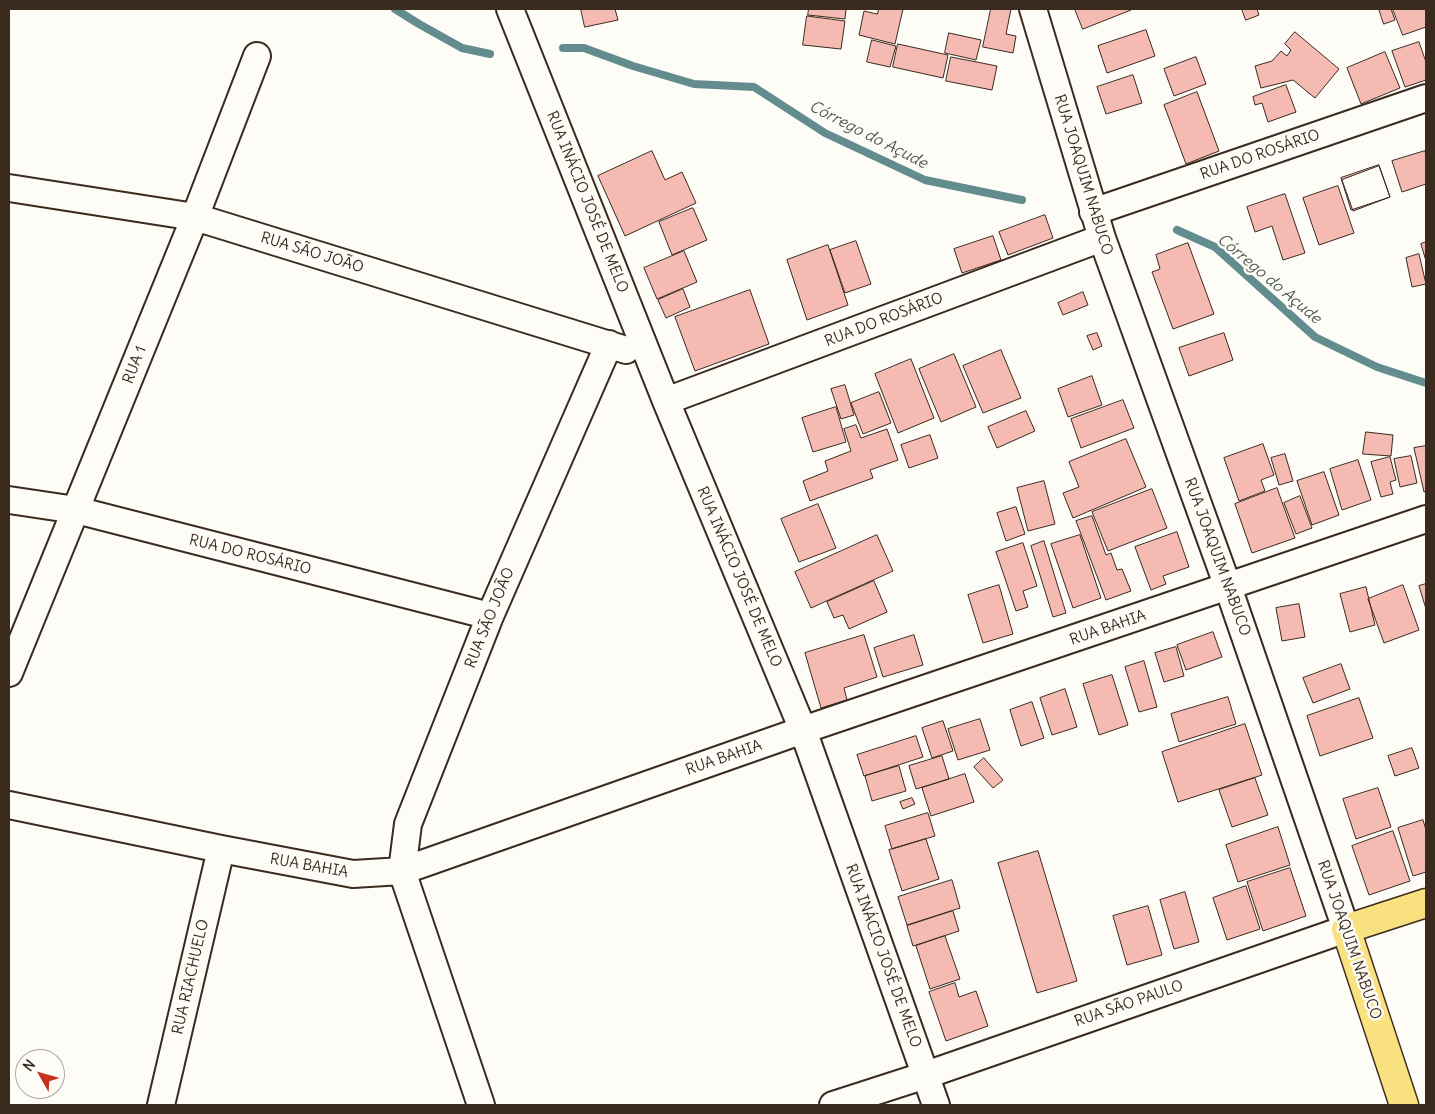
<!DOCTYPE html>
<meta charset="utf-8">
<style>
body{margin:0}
#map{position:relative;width:1435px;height:1114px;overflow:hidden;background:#fdfcf7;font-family:Delius,sans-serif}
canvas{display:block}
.frame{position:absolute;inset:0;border:10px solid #3b2a1e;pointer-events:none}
.north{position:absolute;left:15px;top:1049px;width:50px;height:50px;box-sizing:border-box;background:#fdfcf7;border:1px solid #afa8a0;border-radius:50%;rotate:308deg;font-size:14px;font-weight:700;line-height:20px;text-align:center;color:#3b2a1e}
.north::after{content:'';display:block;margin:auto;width:18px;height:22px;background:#c8321e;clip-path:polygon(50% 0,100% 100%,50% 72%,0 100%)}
</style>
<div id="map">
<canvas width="1435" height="1114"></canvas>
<div class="frame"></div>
<div class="north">N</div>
</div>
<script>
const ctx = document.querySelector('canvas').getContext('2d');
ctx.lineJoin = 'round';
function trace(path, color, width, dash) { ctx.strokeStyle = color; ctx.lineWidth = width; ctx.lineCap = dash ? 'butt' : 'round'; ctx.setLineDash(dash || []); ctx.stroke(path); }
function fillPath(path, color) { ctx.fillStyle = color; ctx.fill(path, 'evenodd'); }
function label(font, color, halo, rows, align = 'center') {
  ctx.font = font + ' Delius,sans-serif'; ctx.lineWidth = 5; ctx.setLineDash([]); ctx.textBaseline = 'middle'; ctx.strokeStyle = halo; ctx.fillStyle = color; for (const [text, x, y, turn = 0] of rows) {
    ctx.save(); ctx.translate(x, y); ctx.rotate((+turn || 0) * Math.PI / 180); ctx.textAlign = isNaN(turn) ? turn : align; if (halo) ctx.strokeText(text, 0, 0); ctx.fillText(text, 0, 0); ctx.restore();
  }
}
const stream = new Path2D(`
 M395,9L419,24L462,48L490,54
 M563,48H584L633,66L694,84L754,87L825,133L925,180L1022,200
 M1177,230L1215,247L1315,337L1377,367L1426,383`);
const building = new Path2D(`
 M581,9H615L618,20L585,27Z
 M809,9H846L845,19L808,15Z
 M879,9H903L895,44L859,35L864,11L877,14Z
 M991,9H1011L1006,34L1016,36L1013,53L983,47Z
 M1075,9H1131V10L1083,29Z
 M1242,9H1257L1259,15L1246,20Z
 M1379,9H1391L1395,20L1384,24Z
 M1393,9H1426V27L1403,35Z
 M807,16L845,21L841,49L803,45Z
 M1146,30L1155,56L1107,73L1098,46Z
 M1295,32L1339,69L1315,98L1293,80L1261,88L1255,66L1272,61L1281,51L1287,56L1291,50L1285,44Z
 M949,33L981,40L976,60L945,53Z
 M872,40L896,46L890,67L867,62Z
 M1419,42L1426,62V80L1405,87L1392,51Z
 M898,44L948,55L943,78L893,67Z
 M1385,52L1400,88L1361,104L1347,68Z
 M951,57L997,66L992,90L946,81Z
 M1196,57L1206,84L1174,96L1164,69Z
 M1133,75L1142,103L1106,114L1097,87Z
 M1286,85L1296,112L1268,122L1262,103L1255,105L1253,97Z
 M1197,92L1219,151L1186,164L1164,105Z
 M652,151L665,180L682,172L696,203L625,236L598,176Z
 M1425,151L1426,156V184L1402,192L1392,161Z
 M1379,165L1390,197L1351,210L1341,178Z
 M1379,166L1390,197L1353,211L1342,180Z
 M1338,186L1354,233L1319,245L1303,198Z
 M1285,194L1305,253L1283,260L1272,226L1255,232L1247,207Z
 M693,208L707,240L672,255L659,222Z
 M1045,215L1053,238L1008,255L999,232Z
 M993,236L1001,260L962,273L954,249Z
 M856,241L871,284L845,293L830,250Z
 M1426,242V261L1421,244Z
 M1188,243L1214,314L1173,329L1152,272L1160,269L1156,255Z
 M828,245L848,305L807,320L787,260Z
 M684,251L697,282L657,299L644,268Z
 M1419,254L1426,284L1412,287L1406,258Z
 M683,289L690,307L666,318L658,300Z
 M750,290L769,344L695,371L675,317Z
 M1083,292L1088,305L1063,315L1058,303Z
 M1097,333L1102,346L1093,350L1087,336Z
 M1224,333L1233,360L1189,376L1179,348Z
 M1001,350L1021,398L983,413L963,366Z
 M954,354L976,407L941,422L919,369Z
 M911,359L934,418L898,433L875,374Z
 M1092,376L1102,405L1068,417L1058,389Z
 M845,385L854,415L841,419L831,389Z
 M879,392L891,423L863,434L851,403Z
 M1123,400L1134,428L1081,448L1071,419Z
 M836,407L846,442L813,452L802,418Z
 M1026,411L1035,431L997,448L988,427Z
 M856,425L861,438L887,429L898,460L870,470L873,478L810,501L803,481L828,471L825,461L851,451L844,429Z
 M1366,432L1393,435L1391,456L1363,454Z
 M930,435L938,458L909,468L901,445Z
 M1126,439L1146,487L1073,518L1063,493L1079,487L1069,462Z
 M1263,444L1274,475L1261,480L1265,491L1239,501L1224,458Z
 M1426,446V491L1424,492L1414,448Z
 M1285,454L1293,481L1279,485L1271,458Z
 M1411,456L1417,483L1400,487L1394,459Z
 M1390,457L1396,480L1390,482L1393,494L1381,497L1371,462Z
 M1358,460L1371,500L1342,510L1330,469Z
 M1324,472L1339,515L1312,525L1297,481Z
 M1044,481L1055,524L1028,531L1017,488Z
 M1277,488L1295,538L1252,553L1235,504Z
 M1152,489L1167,528L1108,551L1092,512Z
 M1300,496L1312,528L1296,534L1284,503Z
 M818,504L836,548L799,562L781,519Z
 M1016,507L1025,534L1006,541L997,513Z
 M1092,516L1106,555L1111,553L1117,570L1122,569L1131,591L1106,600L1076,521Z
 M1177,532L1189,567L1163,576L1166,584L1151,590L1135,547Z
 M877,535L893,571L811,608L795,572Z
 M1080,535L1101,598L1073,608L1051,544Z
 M1044,541L1066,613L1053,617L1031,546Z
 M1023,543L1037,586L1023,591L1028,607L1016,611L996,552Z
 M874,581L887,612L849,629L843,615L834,618L827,602Z
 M1426,584V609L1419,586Z
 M999,585L1013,634L983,643L968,595Z
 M1403,585L1419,630L1384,643L1368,599Z
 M1366,587L1375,625L1350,632L1340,594Z
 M1299,604L1305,637L1282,641L1276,608Z
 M1213,632L1222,657L1186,670L1177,645Z
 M864,635L877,677L844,688L847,700L821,708L805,653Z
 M914,635L923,665L883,677L874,648Z
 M1176,647L1184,676L1164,682L1155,653Z
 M1144,661L1157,707L1139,712L1125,667Z
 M1341,664L1350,689L1313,703L1303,678Z
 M1112,675L1128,725L1099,735L1083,684Z
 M1065,689L1077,727L1052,735L1040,698Z
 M1228,697L1236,724L1179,742L1171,714Z
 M1359,698L1373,738L1320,756L1307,716Z
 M1032,702L1044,738L1021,746L1010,710Z
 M980,719L990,750L958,760L948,729Z
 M943,721L953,751L932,758L922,728Z
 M1245,724L1262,775L1178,802L1162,752Z
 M916,736L923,757L864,776L857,755Z
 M1412,748L1419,768L1395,776L1388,756Z
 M942,756L949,779L916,789L909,766Z
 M984,758L1003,780L993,788L974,767Z
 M899,766L906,791L872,801L865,776Z
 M965,774L974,802L931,816L922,788Z
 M1255,778L1268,815L1232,827L1219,790Z
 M1378,788L1391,827L1356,839L1343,799Z
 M912,798L915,804L903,809L900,802Z
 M928,813L935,836L892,849L885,826Z
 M1423,820L1426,830V872L1413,876L1398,828Z
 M1278,827L1290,865L1238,882L1226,845Z
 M1393,831L1410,881L1369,895L1352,846Z
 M926,839L939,879L902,891L889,850Z
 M1038,851L1077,981L1037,993L998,863Z
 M1290,868L1306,916L1263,931L1247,882Z
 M952,880L960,908L907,925L898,897Z
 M1246,886L1260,929L1227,940L1213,898Z
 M1185,892L1199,942L1174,949L1160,900Z
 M1148,906L1162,955L1127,965L1113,916Z
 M953,911L959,931L913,946L907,926Z
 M945,936L960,979L930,989L916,946Z
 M955,983L959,997L976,991L988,1026L946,1041L929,992Z`);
const minor = new Path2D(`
 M510,9L666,401L803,730L936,1105
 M9,188L195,217L626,350
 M1093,212L1426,98
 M666,401L1102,238
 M9,500L76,510L490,616
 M9,673L195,217L257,56
 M9,805L221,849L353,874L402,871L803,730L1426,519
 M161,1105L221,849
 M481,1105L402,871L408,824L490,616L609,344
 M833,1105L926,1075L1346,929L1228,587L1102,238L1033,9`);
const major = new Path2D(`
 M1404,1105L1346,929L1426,903`);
const streetNames = [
 ["RUA DO ROSÁRIO",1260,155,-19],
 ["RUA JOAQUIM NABUCO",1083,175,73],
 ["RUA INÁCIO JOSÉ DE MELO",587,202,68],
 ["RUA SÃO JOÃO",312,253,17],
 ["RUA DO ROSÁRIO",884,320,-21],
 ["RUA 1",135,365,-68],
 ["RUA DO ROSÁRIO",250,555,14],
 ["RUA JOAQUIM NABUCO",1217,557,70],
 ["RUA INÁCIO JOSÉ DE MELO",739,577,67],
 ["RUA SÃO JOÃO",490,618,-68],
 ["RUA BAHIA",1108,628,-19],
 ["RUA BAHIA",724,758,-19],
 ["RUA BAHIA",309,866,10],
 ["RUA JOAQUIM NABUCO",1349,940,71],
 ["RUA INÁCIO JOSÉ DE MELO",883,956,70],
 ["RUA RIACHUELO",191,977,-77],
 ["RUA SÃO PAULO",1129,1004,-19]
];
const waterNames = [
 ["Córrego do Açude",868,135,27],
 ["Córrego do Açude",1269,279,40]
];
trace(stream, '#638c8f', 8);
fillPath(building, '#f5bab1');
trace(building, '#3b2a1e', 1);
trace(minor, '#3b2a1e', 30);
trace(major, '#3b2a1e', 31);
trace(minor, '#fdfcf7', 26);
trace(major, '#fae180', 28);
label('15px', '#3b2a1e', '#fdfcf7', streetNames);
label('italic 16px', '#4f5b56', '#fdfcf7', waterNames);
</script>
